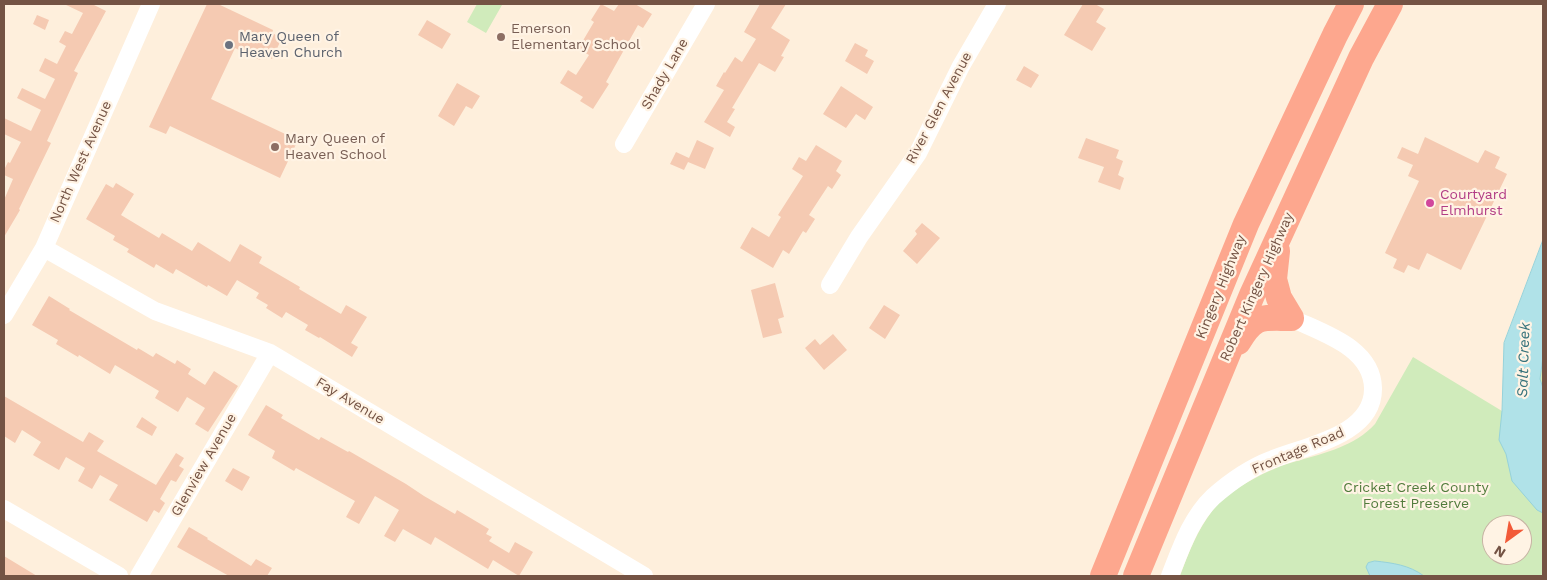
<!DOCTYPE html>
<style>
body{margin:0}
#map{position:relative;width:1547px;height:580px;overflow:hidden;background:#feefdc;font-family:"Work Sans",sans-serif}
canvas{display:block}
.frame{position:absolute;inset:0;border:5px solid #745344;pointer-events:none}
.north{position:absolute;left:1482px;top:515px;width:50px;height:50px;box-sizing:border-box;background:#fff3e4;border:1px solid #c7b3a4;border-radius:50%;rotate:212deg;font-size:14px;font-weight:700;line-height:20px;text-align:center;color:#745344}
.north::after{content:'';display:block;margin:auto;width:18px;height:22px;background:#f25a38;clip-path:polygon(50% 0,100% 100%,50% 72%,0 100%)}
</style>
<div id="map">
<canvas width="1547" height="580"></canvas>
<div class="frame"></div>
<div class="north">N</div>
</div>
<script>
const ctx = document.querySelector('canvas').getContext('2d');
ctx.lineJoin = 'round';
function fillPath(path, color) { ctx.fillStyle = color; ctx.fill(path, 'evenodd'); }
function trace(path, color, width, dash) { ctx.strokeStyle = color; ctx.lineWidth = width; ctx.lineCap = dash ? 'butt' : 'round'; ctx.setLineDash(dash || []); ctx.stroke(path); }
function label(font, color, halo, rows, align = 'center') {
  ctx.font = font + ' "Work Sans",sans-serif'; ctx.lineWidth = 4.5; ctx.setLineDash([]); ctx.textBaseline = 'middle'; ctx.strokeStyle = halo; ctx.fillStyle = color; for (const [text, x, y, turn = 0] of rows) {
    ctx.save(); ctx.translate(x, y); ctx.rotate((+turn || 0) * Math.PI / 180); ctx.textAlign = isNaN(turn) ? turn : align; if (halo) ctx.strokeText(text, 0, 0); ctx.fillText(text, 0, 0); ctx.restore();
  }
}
const green = new Path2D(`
 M477,4L502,5L486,33L467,22Z
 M1413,357L1502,411L1540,379L1543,357V576H1180C1188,554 1197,531 1212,511C1229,489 1270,468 1297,461C1325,453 1355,446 1375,424ZM1492,525H1522V555H1492Z`);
const water = new Path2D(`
 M1543,240V357L1540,379L1543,388V513L1537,510L1512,481L1506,454L1499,440L1502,411L1504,343Z
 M1375,561C1393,563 1409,565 1424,576H1370L1366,567L1368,563Z`);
const building = new Path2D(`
 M64,4H92L106,11L74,71L78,73L47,141L51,143L19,209L20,210L4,237V200L13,179L4,175V170L8,162L10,163L21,142L4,134V118L31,131L41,110L17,98L22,88L45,99L55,79L39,71L45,58L57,64L66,46L59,42L65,31L72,34L83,13Z
 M207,4H218L273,30L272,33L282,38L272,59L263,54L260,60L235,48L211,99L298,140L280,178L170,126L166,134L149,127Z
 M601,4L614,11L619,4H635L652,14L643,28L638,25L606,82L609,84L593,109L580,101L583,97L560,83L568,70L576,75L589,55L578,49L594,22L591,20Z
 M760,4H786L771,28L790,40L781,56L784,57L775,72L759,63L732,108L735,109L727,122L735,127L730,137L704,122L724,90L716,86L724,72L725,73L735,57L742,62L756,39L744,32Z
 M1083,4H1095L1104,9L1096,22L1106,28L1092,51L1064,35Z
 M37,15L49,20L45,30L33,24Z
 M427,20L451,34L442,49L418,35Z
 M855,43L868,50L865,56L874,61L867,74L845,61Z
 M1024,66L1039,75L1031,88L1016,80Z
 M457,83L480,96L472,109L466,106L454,126L438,116Z
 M841,86L873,107L865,120L856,114L846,128L823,114Z
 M1425,137L1478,163L1485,150L1500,157L1495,168L1507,174L1461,270L1427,253L1419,270L1408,265L1404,273L1393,268L1397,259L1385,253L1419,181L1408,176L1413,165L1397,158L1402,147L1418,154Z
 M1086,138L1119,150L1116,158L1123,161L1118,175L1124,178L1120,190L1098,182L1104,167L1078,158Z
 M697,140L714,148L705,169L688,162L684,170L670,164L676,152L689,158Z
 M816,145L842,161L836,171L841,175L832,189L828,186L809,215L815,219L806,233L803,231L789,254L783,250L773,268L740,248L752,227L769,237L781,217L778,215L803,176L792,169L799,157L806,161Z
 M116,183L134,194L121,215L159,238L162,233L192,251L198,242L230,262L240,244L262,257L259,263L300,287L299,289L341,314L346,305L367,317L351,343L358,347L352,357L320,337L319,338L305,330L308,325L286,312L282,318L266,308L268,305L256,298L259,293L237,280L227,296L208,285L207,287L176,269L173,274L156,264L154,268L127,252L129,249L113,240L115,236L86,219L106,184L113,188Z
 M922,223L940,238L917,264L903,251L917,234L915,231Z
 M775,283L784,317L778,319L782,333L763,338L751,290Z
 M49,296L70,309L69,310L137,350L138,348L153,357L156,353L175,364L177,360L191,369L188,374L205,385L214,371L238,386L208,432L195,424L205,408L187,397L178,412L155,398L159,391L115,365L110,374L79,355L78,357L56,344L58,340L32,325Z
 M884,305L900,315L885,339L869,328Z
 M833,334L847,350L824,370L805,348L815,339L820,345Z
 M4,396L83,442L89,432L104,441L97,451L156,485L176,453L184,458L179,466L184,469L176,482L171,480L160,499L165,503L159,513L154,510L147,522L109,500L118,485L100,475L92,489L78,481L85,468L66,457L59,470L33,455L41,442L22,430L15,443L4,436Z
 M266,405L283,415L281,418L319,440L321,437L348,452L349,451L406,484L424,496L455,514L457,510L489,529L486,534L492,537L489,541L509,553L515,542L533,552L519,576L493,560L488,569L435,537L431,545L403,529L395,542L384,536L399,510L375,496L359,524L346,517L355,501L296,468L294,471L272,458L275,451L248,435Z
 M142,417L157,427L152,436L136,427Z
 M233,468L250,477L242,491L225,481Z
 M189,527L208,538L207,539L251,566L256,559L272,568L267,576H268H229L177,547Z
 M4,556L37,576H4Z`);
const minor = new Path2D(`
 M624,144L706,4
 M44,248L155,311L270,353L644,576
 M830,285L859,237L918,153L961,66L997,4
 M4,315L44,248L151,4
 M4,509L119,576
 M139,576L270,353
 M1170,576C1181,548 1191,518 1213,497C1230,482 1250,468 1271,460C1304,446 1374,436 1373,388C1372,347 1322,333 1291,318`);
const highway = new Path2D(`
 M1277,251L1274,279L1279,298L1291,318
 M1238,342C1255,314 1261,318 1291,318
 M1103,576L1246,224L1335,35L1351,4
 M1136,576L1252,295L1361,58L1390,4`);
const markers = [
 [501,37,5,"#8d6e63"],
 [229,45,5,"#6b7280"],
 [275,147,5,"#8d6e63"],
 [1430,203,5,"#d1479c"]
];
const educationNames = [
 ["Emerson",511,29],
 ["Elementary School",511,45],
 ["Mary Queen of",285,139],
 ["Heaven School",285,155]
];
const worshipNames = [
 ["Mary Queen of",239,37],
 ["Heaven Church",239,53]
];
const streetNames = [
 ["Shady Lane",665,74,-60],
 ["River Glen Avenue",939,108,-62],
 ["North West Avenue",81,162,-66],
 ["Kingery Highway",1221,287,-68],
 ["Robert Kingery Highway",1257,287,-66],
 ["Fay Avenue",350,401,31],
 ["Frontage Road",1298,451,-23],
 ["Glenview Avenue",204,465,-60]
];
const hotelNames = [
 ["Courtyard",1440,195],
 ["Elmhurst",1440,211]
];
const parkNames = [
 ["Cricket Creek County",1416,488],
 ["Forest Preserve",1416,504]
];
const waterNames = [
 ["Salt Creek",1524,360,-88]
];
fillPath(green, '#d0ebbb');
fillPath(water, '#b0e2e8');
trace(water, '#96d2da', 1);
fillPath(building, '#f5cab2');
trace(minor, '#fff', 18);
trace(highway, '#fda78e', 26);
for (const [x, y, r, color] of markers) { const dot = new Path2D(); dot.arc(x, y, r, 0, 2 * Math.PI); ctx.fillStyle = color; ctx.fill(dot); trace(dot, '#fff3e4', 2); }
label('14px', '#785e54', '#fff3e4', educationNames, 'left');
label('14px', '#5b616d', '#fff3e4', worshipNames, 'left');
label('14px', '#745344', '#fff3e4', streetNames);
label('14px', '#b23c85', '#fff3e4', hotelNames, 'left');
label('14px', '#517b3b', '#fff3e4', parkNames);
label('italic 15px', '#37737c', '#fff3e4', waterNames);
</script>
